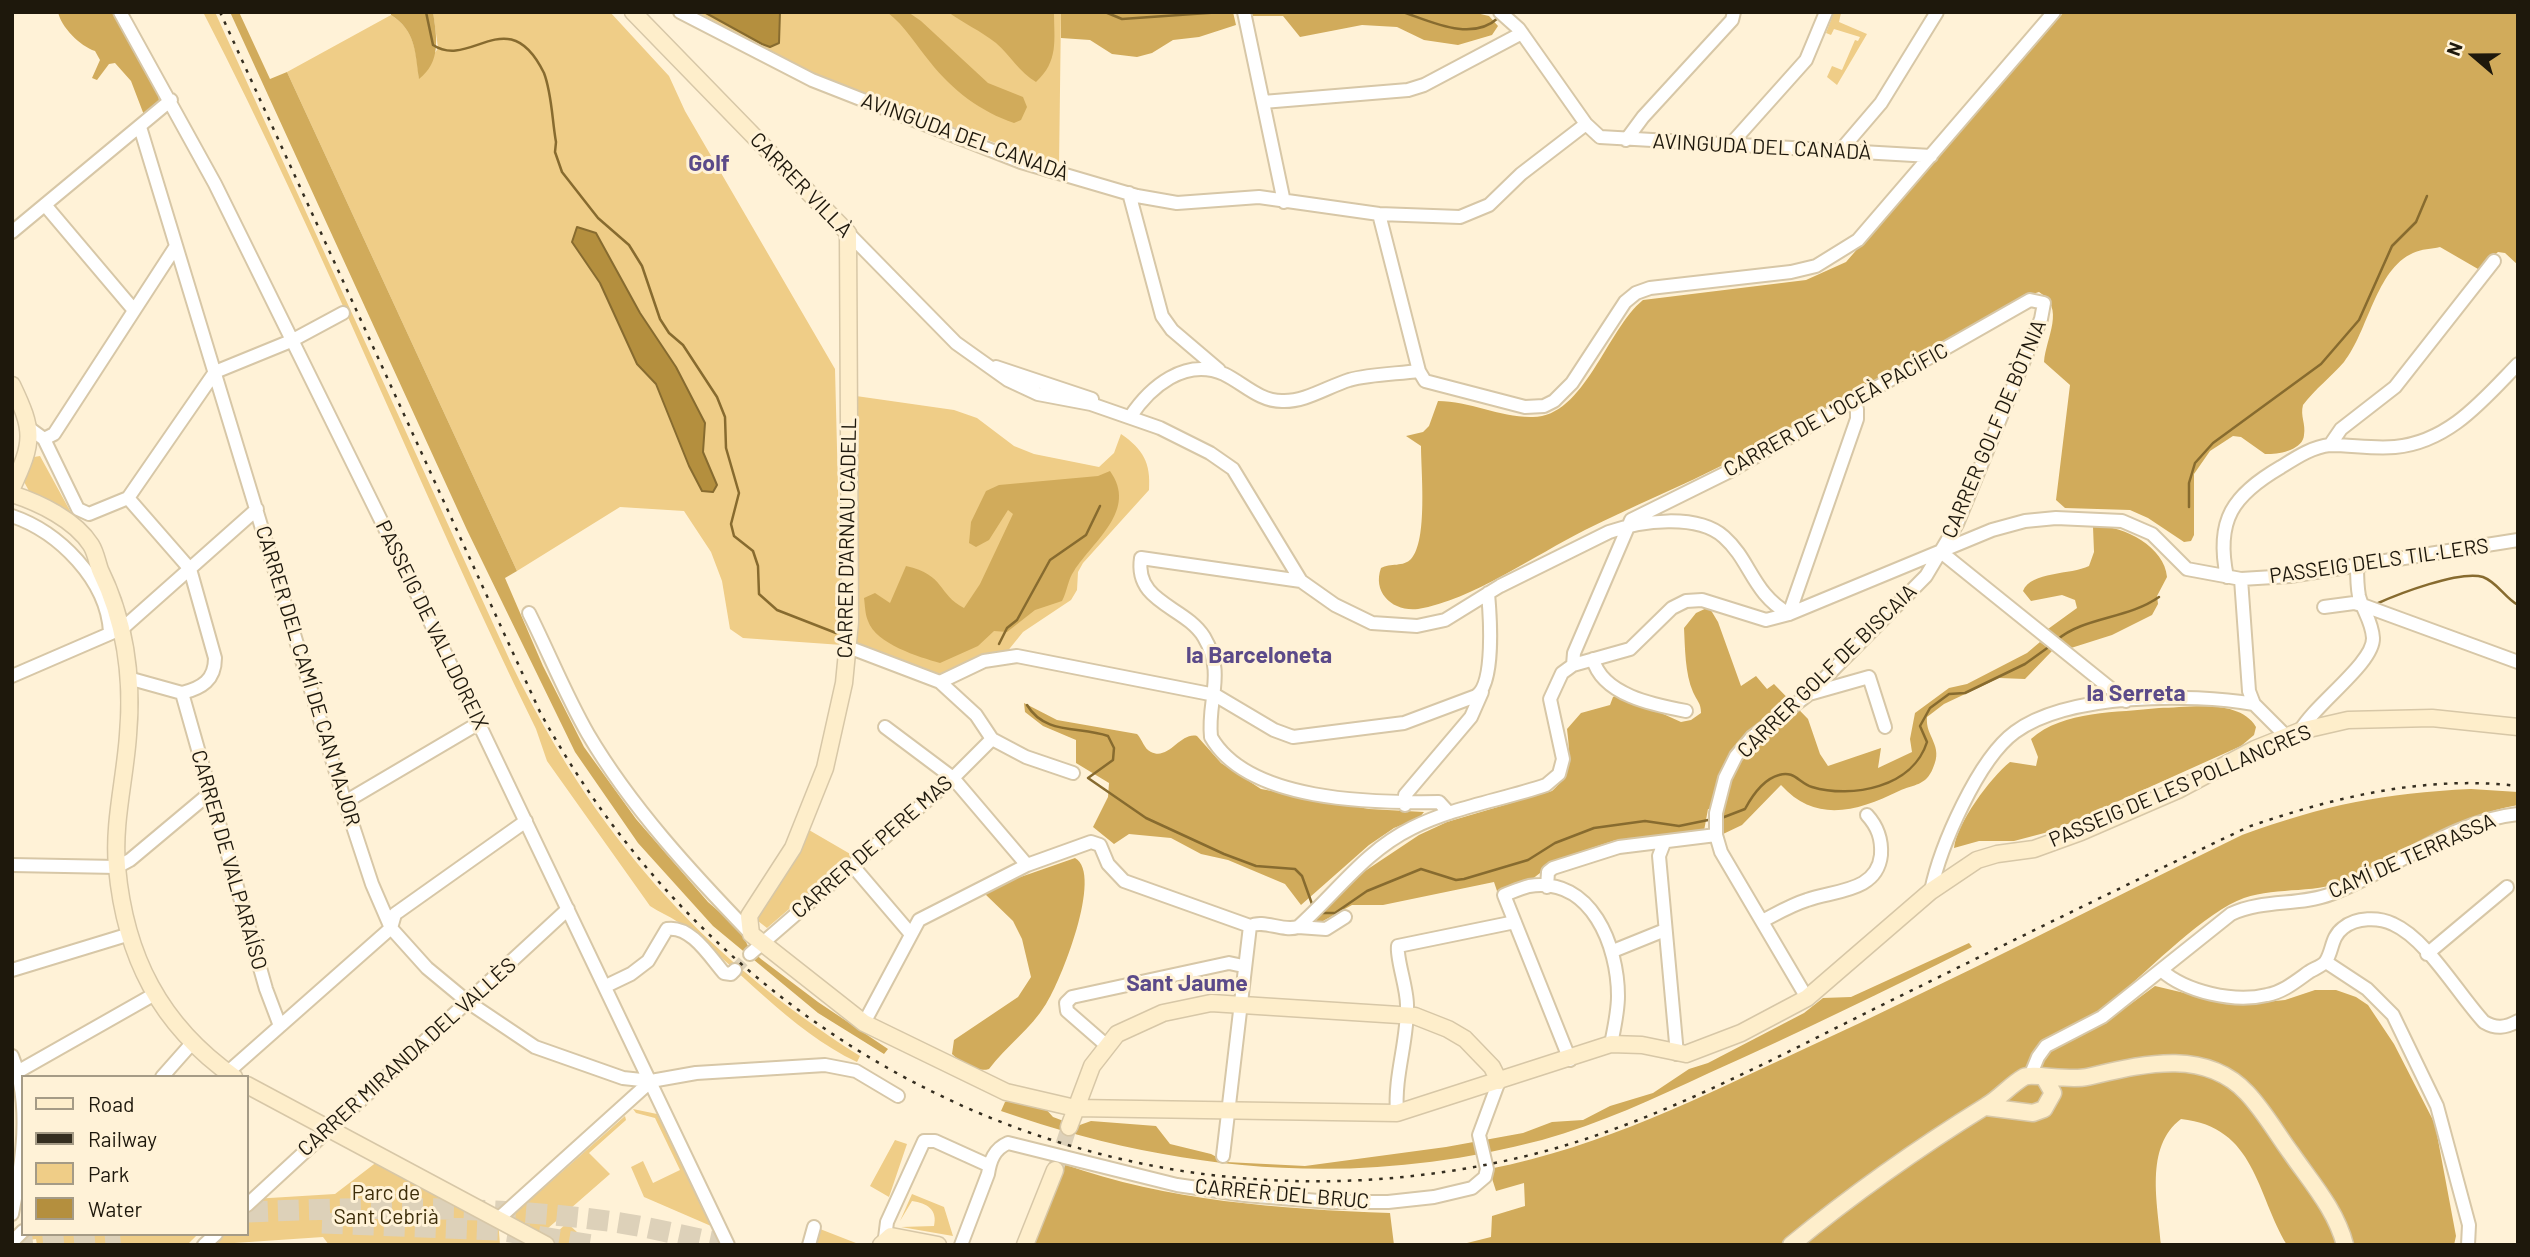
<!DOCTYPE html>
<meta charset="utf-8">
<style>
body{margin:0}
#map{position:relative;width:2530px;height:1257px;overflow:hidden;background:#fff2d7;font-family:Barlow,sans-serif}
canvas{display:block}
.frame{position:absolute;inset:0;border:14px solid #1e180c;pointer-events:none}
.legend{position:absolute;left:21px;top:1075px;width:228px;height:161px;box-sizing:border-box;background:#fff2d7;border:2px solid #a59b86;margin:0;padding:9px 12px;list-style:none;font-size:21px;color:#1e180c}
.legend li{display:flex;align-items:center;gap:14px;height:35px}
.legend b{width:35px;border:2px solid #a59b86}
.north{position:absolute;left:2439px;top:21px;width:70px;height:70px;-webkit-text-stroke:5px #fff2d7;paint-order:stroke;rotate:290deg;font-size:19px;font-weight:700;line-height:28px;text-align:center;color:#1e180c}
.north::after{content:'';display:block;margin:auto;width:24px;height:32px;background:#1e180c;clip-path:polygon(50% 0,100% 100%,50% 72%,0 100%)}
</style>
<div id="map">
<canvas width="2530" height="1257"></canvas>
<div class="frame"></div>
<ul class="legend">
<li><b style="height:9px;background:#feeecb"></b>Road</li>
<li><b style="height:9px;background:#352e20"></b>Railway</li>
<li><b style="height:19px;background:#efcd87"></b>Park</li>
<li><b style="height:19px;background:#b48f3e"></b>Water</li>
</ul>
<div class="north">N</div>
</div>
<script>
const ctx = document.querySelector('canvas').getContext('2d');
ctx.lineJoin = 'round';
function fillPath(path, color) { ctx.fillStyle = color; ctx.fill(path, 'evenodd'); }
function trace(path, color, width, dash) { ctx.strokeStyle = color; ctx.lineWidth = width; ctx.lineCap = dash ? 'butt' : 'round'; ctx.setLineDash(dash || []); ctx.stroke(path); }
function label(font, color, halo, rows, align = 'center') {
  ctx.font = font + ' Barlow,sans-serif'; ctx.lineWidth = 6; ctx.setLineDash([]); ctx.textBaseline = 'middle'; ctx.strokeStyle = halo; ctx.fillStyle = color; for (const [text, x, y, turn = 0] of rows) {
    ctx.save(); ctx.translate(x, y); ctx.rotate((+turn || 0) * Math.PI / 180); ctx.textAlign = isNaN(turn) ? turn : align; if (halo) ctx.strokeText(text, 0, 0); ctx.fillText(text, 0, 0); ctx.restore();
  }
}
const green = new Path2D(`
 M203,12H215L511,663C594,834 699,954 860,1056L857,1062C789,1030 738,966 678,922C669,916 659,912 650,906L547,761L536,729C420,492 324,246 203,12Z
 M433,12H610L669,76L685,111L835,369L842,645L743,638L730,629L722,581L711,552L684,511L620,507L517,571L287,72L391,15C415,30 416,52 419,78L438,48Z
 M697,12H1061L1059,167L816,75Z
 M1834,12L1841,13L1839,22L1867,34L1837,85L1827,77L1832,66L1842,70L1855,40L1858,41L1860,37L1834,29L1831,35L1826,33Z
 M849,395L954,410L977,418L1014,446L1034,454L1099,467L1114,453L1121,434C1143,449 1151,463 1149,490L1083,563L1078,572L1077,590L1071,600L1023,632L1002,658L940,682L848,647Z
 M40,456L74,518L29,491L22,478L28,458Z
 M809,830L852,855L767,928L758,921L760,914L797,856Z
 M633,1109L657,1114L711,1226L644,1197L631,1167L643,1161L653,1183L680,1170L655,1118L636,1113Z
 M625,1116L626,1120L589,1153L610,1174L539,1236L511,1220L512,1216Z
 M895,1140L907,1144L889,1197L870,1186Z
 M382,1158L498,1219L500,1245H329L323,1237L205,1245L216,1234H247V1205L253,1199L335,1194Z
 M912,1194L944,1207L953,1236L901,1227L934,1226C938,1210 927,1203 912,1201L900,1221Z
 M567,1223L577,1232L570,1245H556L547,1241Z
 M820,1229L861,1245H816Z
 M27,1234H198L187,1245H37L36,1239L21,1241Z`);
const forest = new Path2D(`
 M58,12H115L158,92L159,101L144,115L131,81L115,63L109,64L97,80L92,78L100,60L95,51C80,46 61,27 58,12Z
 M230,12H239L270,79L287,72L517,571L505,578L543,666L584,747L636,819L708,902L740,930L749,948L761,959L818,1002L888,1049L884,1054L818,1013L713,926L638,843L575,752L467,530Z
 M391,12H433C437,38 441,62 419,79C415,52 416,31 391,15Z
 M887,12H908L921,21L988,83L1023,97L1027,107L1021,120L1014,123C981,112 952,90 930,62C915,44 906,27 887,12Z
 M948,12H1054C1054,40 1059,61 1036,82C1019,72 1011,56 996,43C981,31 963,23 948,12Z
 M1061,12H1233L1236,25L1199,37L1173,40L1152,53L1137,57L1112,54L1090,40L1061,38Z
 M1251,12H1472L1489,16L1498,26L1492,35L1458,45L1424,40L1397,27L1362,25L1300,37L1283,16H1252Z
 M2064,12H2518V265L2505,253L2498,252L2478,269L2440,247C2432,249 2421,249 2413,253C2376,269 2368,332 2344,362C2331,377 2315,389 2303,405C2300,416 2306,424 2304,435C2303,450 2278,455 2265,454L2241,437L2233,436L2210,451L2194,474V535L2191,541L2184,542L2148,518L2130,510L2065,508L2056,500L2070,385L2044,362C2046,337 2066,308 2039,292L2020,298C1924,353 1828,411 1729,462C1682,486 1633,506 1585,530C1535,555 1472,600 1418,609C1393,612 1372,593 1381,568C1390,563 1404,567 1411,559C1428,541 1421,471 1421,446L1406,436L1423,432L1429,426L1438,401C1470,401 1501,418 1533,417C1584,417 1607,329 1643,300L1806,280L1846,262Z
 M1110,471C1138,510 1094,540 1074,571C1068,579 1067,592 1062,601L1035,610L1007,632L994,631L978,646L940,663C919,657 876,644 868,621C865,614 865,605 864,598L875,593L890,603L906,566C946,575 937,594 964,608L980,584L1013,514L1008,510L989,540L976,547L969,543L971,522L986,491L999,485L1098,476Z
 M2097,526C2124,526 2165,547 2167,577L2157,596L2158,604L2152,615L2112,635L2071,648L2048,634V629L2077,608L2075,600L2062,595L2031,601L2023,591C2031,571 2071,575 2089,566L2094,552L2093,527Z
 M1709,607L1718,622L1741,686L1756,676L1767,689L1774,684L1808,719L1820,754L1828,766L1881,748L1878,768L1912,752L1910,739L1915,713L1949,688L1967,684L2027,653L2040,642L2052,651L2025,679L1999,678L1944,704L1927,717C1925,737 1944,745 1933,768C1926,786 1914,784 1899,791C1858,811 1816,824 1781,785L1742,825L1721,835L1723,809H1708L1704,831L1659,841L1616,840L1558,859L1531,880L1497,891L1494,882L1383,905H1352L1323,921L1307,923L1362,873L1419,835L1447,822L1552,791C1572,774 1570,754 1567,729L1581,713L1610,705L1613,697L1619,694L1681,722L1691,720L1701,713C1701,703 1697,701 1693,692C1685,674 1685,647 1684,628L1696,613Z
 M1024,703L1057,720L1137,734C1142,739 1144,749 1151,752C1169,761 1180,732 1197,736L1221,763L1261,789L1369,809L1424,812L1419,818L1394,828L1369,845L1301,905L1285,884L1228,860L1201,854L1171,838L1129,834L1114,844L1093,827L1108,797L1109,783L1076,763V740L1043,726L1025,712Z
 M2159,708C2188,708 2239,698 2256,727L2254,735L2241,746L2052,831L2014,841H1979L1954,848C1957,823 1990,778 2010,762L2036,766L2038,757L2031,739C2063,710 2118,713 2159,708Z
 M2471,789L2518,792V805C2458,815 2407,853 2353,878C2318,895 2279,886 2244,898C2207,911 2149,969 2118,996L2128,1006L2155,986L2235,1005L2285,1000L2315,990H2336L2356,997L2368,1005L2394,1044L2435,1124L2456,1236L2454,1245H2287C2256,1194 2256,1127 2181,1119C2144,1147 2158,1204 2161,1245H1459L1491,1237L1492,1216L1525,1206L1524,1183L1496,1191L1489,1169C1605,1146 1698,1098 1804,1049C1952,981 2096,906 2242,835C2325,805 2383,793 2471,789Z
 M1075,858C1104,874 1060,983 1046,1004C1031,1029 1006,1046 989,1069C976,1073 961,1062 952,1054L954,1040L1018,997L1031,977L1022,939L1013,921L985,894L1012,880Z
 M1969,943L1972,947C1885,991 1798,1033 1709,1073C1655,1098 1600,1124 1542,1140C1357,1189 1180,1173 1001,1111L1005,1102L1009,1100L1044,1107L1053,1117L1077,1126L1091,1121L1156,1126L1170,1144L1211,1154L1226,1162L1305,1166L1446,1147L1523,1133L1552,1122L1583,1120L1610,1106L1653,1093L1689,1069L1708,1063L1804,1013L1823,998L1851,997Z
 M1063,1164C1168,1201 1279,1209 1390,1213L1394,1245H1030Z`);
const water = new Path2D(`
 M704,12H780L779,43L770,47L762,44Z
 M577,227L596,233L640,313L676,367L705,423L703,452L717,485L713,492L702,491L689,466L656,384L637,364L600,283L572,242Z`);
const stream = new Path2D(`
 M426,12L433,45C471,70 508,0 544,73C552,94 552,120 556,142L555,152L562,172L598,218L629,245L642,266L660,319L669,333L683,345L717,397L725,417L726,448L739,493L731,524L734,536L753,551L758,566L759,594L777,610L836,633
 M1105,12L1122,19L1222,12
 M1403,12C1432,22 1472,42 1498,18
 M2189,507V483L2195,463L2213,443L2321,364L2359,320L2392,246L2416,222L2427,196
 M2376,604C2398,594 2460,570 2483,577C2497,582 2505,598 2518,605
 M2057,640C2083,617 2128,619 2159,597
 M999,644L1007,628L1017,620L1050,560L1086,535L1100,506
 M1027,705C1045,735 1079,726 1108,736L1114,748L1113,760L1088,778L1146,818L1224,854L1256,866L1295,869L1302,876L1312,904
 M1719,819L1745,809C1752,796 1764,779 1779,775C1794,770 1799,783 1812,787C1852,799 1913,787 1927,742L1920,726L1930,708L1949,694L1965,693L2025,664L2050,646
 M1320,913H1335L1367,891L1421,869L1456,880L1464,879L1528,860L1555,843L1594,828L1645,821L1679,826L1713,819`);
const streetTunnel = new Path2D(`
 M735,970L750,954`);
const secondaryTunnel = new Path2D(`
 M1056,1168L1069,1127`);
const highwayTunnel = new Path2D(`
 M247,1212C369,1207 493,1205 615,1222C654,1228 692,1238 730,1245
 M322,1223L498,1230L592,1245
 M12,1244L120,1234`);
const street = new Path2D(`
 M120,12L215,184L403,565L728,1245
 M680,12L812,80L1021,162L1137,196L1177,203L1259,197L1379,214L1460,217L1489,205L1521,174L1586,124
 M1244,12L1284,202
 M1500,12L1519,29L1586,124L1600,137L1931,156
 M1263,102L1408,90L1424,85L1522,33
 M140,127L345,802L372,884L391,928L427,968L468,1002L535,1047L623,1078L651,1081L696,1073L825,1065L856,1071L898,1096
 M1626,140L1643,117L1732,20L1734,12
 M1730,145L1806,60L1826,12
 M1840,151L1881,103L1937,12
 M1129,193L1162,316L1172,330L1219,370
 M45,205L133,309
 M1379,214L1419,371L1425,381L1525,407L1544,406L1554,401L1572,383L1625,302L1636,293L1650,288L1791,272L1816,266L1858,240L2054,12
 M12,232L171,100
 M848,233L956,343L1008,380L1038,394L1091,404L1160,428L1210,453L1233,469L1301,581L1335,605L1372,623L1417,626L1445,620L1500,586L1609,532C1640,521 1697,513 1724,537C1751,561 1752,593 1789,614
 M996,367L1092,399
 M1130,417C1150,387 1185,357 1224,374C1243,383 1259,401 1282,401C1305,402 1327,387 1349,380C1371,374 1396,374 1419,371
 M29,428L44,439L78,509L89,514L128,498L215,372L291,341L343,313
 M44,439L54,434L176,246
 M2330,445C2352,445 2373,449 2395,447C2449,442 2483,400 2518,364
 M128,498L190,569L215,658C215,680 202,688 182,693L128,678
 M12,516C59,532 107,580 110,632
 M1941,552L2126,701
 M2227,577C2215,520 2233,495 2281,467C2297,457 2312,447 2330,445L2341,429L2395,387L2494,261
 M2241,579L2249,691L2254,704L2286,736
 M1301,581L1141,558C1134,603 1185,606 1204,637C1226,674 1207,700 1211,737C1248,802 1373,803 1439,802L1449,813
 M2324,607L2354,603L2365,606L2518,662
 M529,613C549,653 566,696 588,734C631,807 692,873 751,934
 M1789,614L1857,419V409L1852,402
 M848,647L940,682L976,715L992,739L1026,757L1073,773
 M1593,659C1602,695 1654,705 1686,711
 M1573,665L1574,653L1631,520L1730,471L2030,300L2044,303L2041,319L1957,524L1926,576L1809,694L1752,737L1736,756L1725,778L1716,813V835L1721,852L1807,998
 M12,676L123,628L257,509
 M940,682L984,661L1017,656L1215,695L1274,730L1293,737L1404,723L1476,696C1495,684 1490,615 1488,593
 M182,693L266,989L280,1026
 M1809,694L1869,677L1885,727
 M885,727L953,778L1027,865
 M2300,731C2315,704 2374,663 2373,638C2372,621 2363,611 2359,596C2357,586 2357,574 2357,563
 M345,802L479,723
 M1405,805V795L1471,717L1482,692
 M1664,843L1659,856L1677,1054
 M12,865L117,867L130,860L210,793
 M852,865L910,933
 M1547,887L1548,872L1553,868L1619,847L1716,835
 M1931,891C1940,847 1978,759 2015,732C2068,693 2191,693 2254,704
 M1762,921C1776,914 1791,905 1807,900C1835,890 1877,892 1881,855C1882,839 1878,827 1867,815
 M1250,926C1264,919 1282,932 1298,927C1336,893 1365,851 1412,828C1454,807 1502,800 1546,785L1559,774L1563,759L1550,699L1562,673L1573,665L1630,649L1672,608L1686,601L1702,600L1766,620L1789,614L1992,530L2025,521L2056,518L2122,521L2152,534L2187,569L2241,579L2290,576L2518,540
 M1298,927L1326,929L1345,917
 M1613,951L1665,930
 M750,954L953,778L992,739
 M2427,954L2507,887
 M2326,962L2367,989L2393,1015L2437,1106L2469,1225L2468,1245
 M12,970L130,934
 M2161,970C2186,992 2234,1003 2267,995C2283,992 2295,982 2309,972C2313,969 2323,966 2326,961C2333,950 2331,937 2343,928C2356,917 2379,917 2393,924C2427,939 2458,994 2484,1022C2496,1029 2505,1028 2518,1021
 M606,986L631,974L648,961L667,929C691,925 710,957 724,973L731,974L735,970
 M864,1023L919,920L1027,865L1091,842L1100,845L1108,864L1124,881L1250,926
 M1106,1045L1067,1011L1066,1003L1072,997L1229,963L1243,966
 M12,1056C32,1105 22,1164 12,1214
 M1570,1060L1504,895C1512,892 1521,888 1529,886C1592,876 1618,947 1618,996C1618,1012 1614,1029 1611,1044
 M228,1072L391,928L395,914L526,821
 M2031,1074L2038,1057L2046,1046L2102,1017L2231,914C2263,899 2299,906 2331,894C2393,871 2450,821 2518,814
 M12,1075L153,995
 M162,1077L193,1042
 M1397,1113C1394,1075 1408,1041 1407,1005C1407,987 1396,958 1398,946L1515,922
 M1223,1156L1250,926
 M247,1205L568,909
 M498,1219L651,1081
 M885,1238L887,1222L924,1141H935L988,1165
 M12,1242L23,1231
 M204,1245L216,1234
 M809,1245L814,1227
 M961,1245L988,1174C990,1161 994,1149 1008,1143L1177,1185L1245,1195L1331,1202H1388L1434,1197L1472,1188L1485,1177L1487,1169L1479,1135L1499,1081`);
const secondary = new Path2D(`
 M633,12L848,233L850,622L844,683L825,768L793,848L749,916L751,934L864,1023L1006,1092L1075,1108L1397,1113L1611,1044L1642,1045L1686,1054L1741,1033L1807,998L1931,891L1977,860L1997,854L2034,849L2081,832L2178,790L2255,749L2300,731L2348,720L2432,718L2518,727
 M12,385C34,431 34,441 12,488
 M12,494C40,503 75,520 91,545C96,553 97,562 100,570C125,621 133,678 128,735C125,779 113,823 117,867C125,956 160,1025 234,1077
 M247,1085L546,1245
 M1986,1107L2033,1113L2044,1109L2053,1093L2044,1077
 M1069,1127L1092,1066L1117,1034L1163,1013L1211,1003L1415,1016L1448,1029L1465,1039L1492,1067L1499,1081
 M881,1245L891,1236L938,1245
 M1025,1245L1055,1170
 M1791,1245C1853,1194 1918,1148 1986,1106C2000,1098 2010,1085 2024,1077C2032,1073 2070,1081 2087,1077C2140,1065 2204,1047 2247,1093C2264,1111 2277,1134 2291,1153C2311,1182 2336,1210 2345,1245`);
const rail = new Path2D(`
 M220,12L540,712C737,1073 1141,1257 1542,1152C1658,1121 1769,1061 1876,1008C2000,947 2123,886 2248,827C2334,797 2426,775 2518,786`);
const streetNames = [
 ["AVINGUDA DEL CANADÀ",965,137,20],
 ["AVINGUDA DEL CANADÀ",1762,147,3],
 ["CARRER VILLÀ",801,185,46],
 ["CARRER DE L'OCEÀ PACÍFIC",1836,410,-29],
 ["CARRER GOLF DE BÒTNIA",1994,429,-67],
 ["CARRER D'ARNAU CADELL",847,538,-89],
 ["PASSEIG DELS TIL·LERS",2379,561,-8],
 ["PASSEIG DE VALLDOREIX",432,625,64],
 ["CARRER GOLF DE BISCAIA",1827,671,-44],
 ["CARRER DEL CAMÍ DE CAN MAJOR",308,676,73],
 ["PASSEIG DE LES POLLANCRES",2180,786,-23],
 ["CARRER DE PERE MAS",872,847,-41],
 ["CAMÍ DE TERRASSA",2412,856,-24],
 ["CARRER DE VALPARAÍSO",229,860,74],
 ["CARRER MIRANDA DEL VALLÈS",407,1057,-42],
 ["CARRER DEL BRUC",1282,1194,5]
];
const parkNames = [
 ["Parc de",386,1193],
 ["Sant Cebrià",386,1217]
];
const neighbourhoodNames = [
 ["Golf",709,163],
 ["la Barceloneta",1259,655],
 ["la Serreta",2136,693],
 ["Sant Jaume",1187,983]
];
fillPath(green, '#efcd87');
fillPath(forest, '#d1ab5b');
fillPath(water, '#b48f3e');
trace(water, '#876b2f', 2);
trace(stream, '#876b2f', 2.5);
trace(streetTunnel, '#ddd1b9', 12, [12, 6]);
trace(secondaryTunnel, '#ddd1b9', 16, [16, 8]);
trace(highwayTunnel, '#ddd1b9', 21, [21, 10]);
trace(street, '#d7c7a7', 16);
trace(secondary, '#d7c7a7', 19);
trace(street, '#fff', 12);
trace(secondary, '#feeecb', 16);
trace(rail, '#352e20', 2.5, [3.5, 7]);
label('21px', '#1e180c', '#fff2d7', streetNames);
label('21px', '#3d2d09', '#fff2d7', parkNames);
label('bold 23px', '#5b4a89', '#fff2d7', neighbourhoodNames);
</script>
